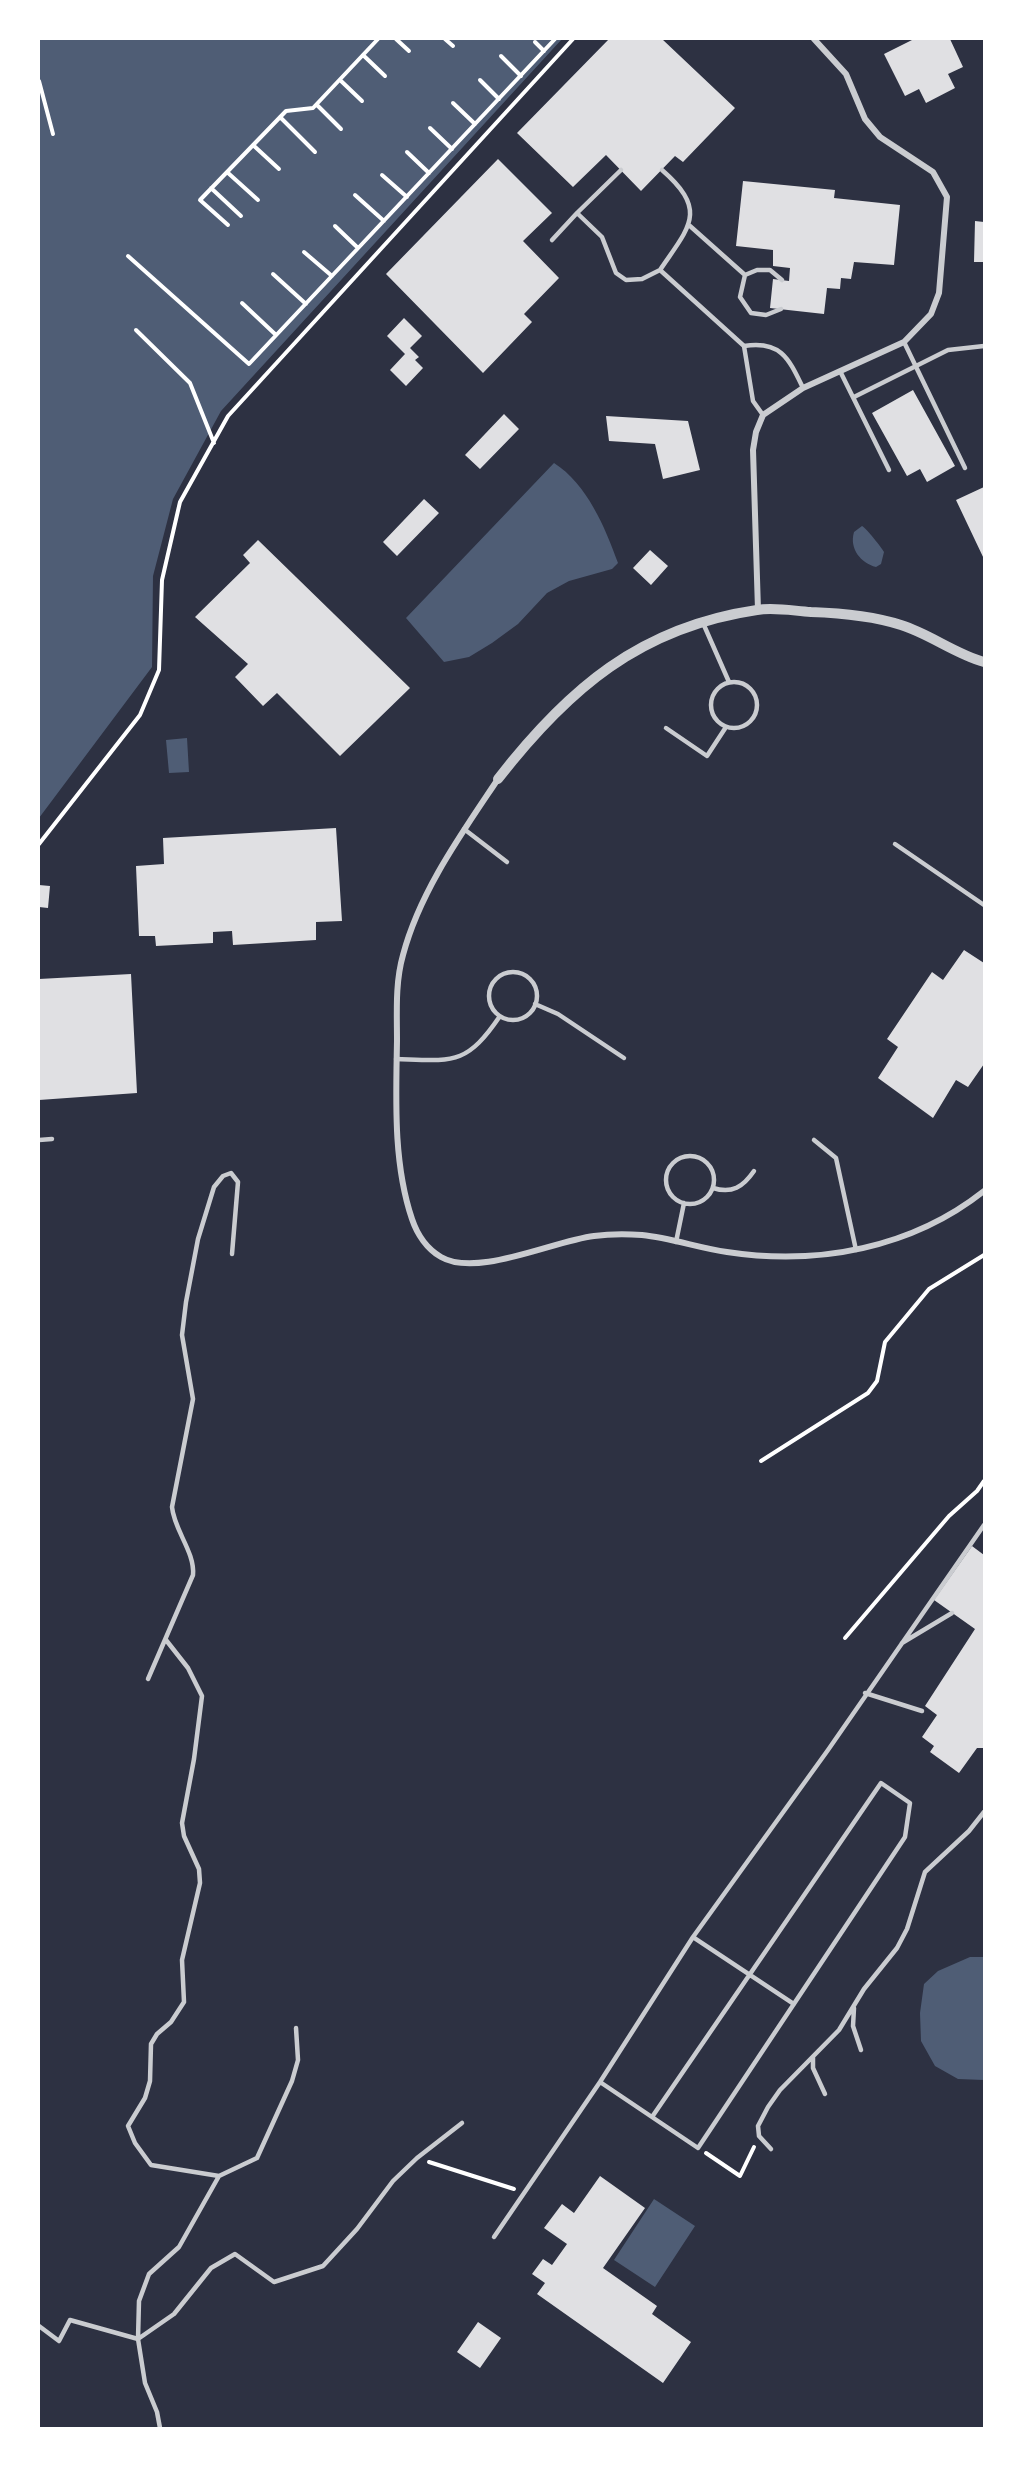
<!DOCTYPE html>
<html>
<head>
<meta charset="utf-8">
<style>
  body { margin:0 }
  #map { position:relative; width:1023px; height:2467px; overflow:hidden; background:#2d3142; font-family:Cabin,sans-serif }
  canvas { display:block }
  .frame { position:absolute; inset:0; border:40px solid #fff; pointer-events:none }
</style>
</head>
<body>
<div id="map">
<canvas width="1023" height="2467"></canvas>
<div class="frame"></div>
</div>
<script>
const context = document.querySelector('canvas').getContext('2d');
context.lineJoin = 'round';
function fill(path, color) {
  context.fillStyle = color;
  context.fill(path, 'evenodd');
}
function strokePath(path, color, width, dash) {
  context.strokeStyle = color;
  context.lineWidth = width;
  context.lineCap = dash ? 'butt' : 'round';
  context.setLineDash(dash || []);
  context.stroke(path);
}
fill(new Path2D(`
  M39,39H562L221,411L173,499L153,576L152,667L39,818Z
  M554,463C587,484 605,527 618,563L612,569L569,581L547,593L518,624L492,643L469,657L444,662L406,618Z
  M862,526C866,528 882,548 884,552L881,564L876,567C861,563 849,549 854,532Z
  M187,738L189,772L169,773L166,740Z
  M970,1957H984V2080L958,2079L935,2066L921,2041L920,2013L924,1984L938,1971Z
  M654,2199L695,2226L655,2287L614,2260Z`), '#4f5d75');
fill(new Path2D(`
  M609,39H662L735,108L683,162L675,156L641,191L606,155L573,187L517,133Z
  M914,39H950L963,67L948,74L955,88L926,103L919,89L905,96L884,54Z
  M498,159L552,213L523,241L559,278L524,314L532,322L483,373L386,274Z
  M743,181L835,190L834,198L900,205L894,265L854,262L851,279L841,278L840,289L827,288L824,314L770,308L773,279L789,281L790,268L773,266V250L736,246Z
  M975,221L984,222V262H974Z
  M404,318L422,336L410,348L419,357L415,360L423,368L406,386L390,370L405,354L387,336Z
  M913,390L955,466L927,482L920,469L907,476L872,413Z
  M504,414L519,429L480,469L465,455Z
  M606,416L688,421L700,470L663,479L655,444L609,441Z
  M984,487V559L956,500Z
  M424,499L439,513L397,556L383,542Z
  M258,540L410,688L340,756L277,693L263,706L235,677L248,664L195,617L250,563L243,555Z
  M650,550L668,566L651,585L633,568Z
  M336,828L342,921L316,922V940L233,945L232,931L213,932V943L156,946L155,936H139L136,866L164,864L163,838Z
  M39,885L50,886L48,908L39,907Z
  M964,950L984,963V1064L968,1087L956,1080L933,1118L878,1078L898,1047L887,1039L932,972L943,980Z
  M131,974L137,1093L39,1100V979Z
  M972,1546L984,1555V1748H977L959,1773L930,1752L934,1746L922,1737L937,1715L925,1706L975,1629L934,1600Z
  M600,2176L645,2208L603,2268L657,2306L652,2314L691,2342L663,2383L537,2294L545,2283L532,2274L543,2259L552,2265L567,2244L544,2228L562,2204L574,2213Z
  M478,2322L501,2338L480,2368L457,2352Z`), '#e0e0e3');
strokePath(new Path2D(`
  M396,39L409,51
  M445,39L453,46
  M535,42L544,51
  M363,55L385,76
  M501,56L521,76
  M340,80L362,101
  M480,80L499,99
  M39,81L53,134
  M453,103L475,124
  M317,105L341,129
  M280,117L315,152
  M430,128L452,149
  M253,145L279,169
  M407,152L429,173
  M227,172L258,200
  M382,175L407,197
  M211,188L241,216
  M355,195L384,221
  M228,225L200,200L286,111L313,108L378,39
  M335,226L358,248
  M304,252L332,276
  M128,256L249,364L555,39
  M273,274L306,304
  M242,303L276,335
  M136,330L190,383L214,443
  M39,844L140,715L159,670L162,580L180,502L228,416L573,39
  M761,1461L868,1393L877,1381L885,1342L929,1289L984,1255
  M845,1638L949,1516L977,1491L984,1481
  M706,2153L740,2176L754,2147
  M429,2162L514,2189`), '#fff', 4);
strokePath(new Path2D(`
  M621,170L577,213L602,237L616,273L626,280L642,279L660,270L744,346
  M690,226L745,275L757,270H770L782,280
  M552,240L577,213
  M660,270C689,227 709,211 662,170
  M745,275L740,297L751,313L766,315L781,309
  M904,342L965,468
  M840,371L889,470
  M854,397L948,350L984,346
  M763,415L753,401L744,346C781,340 789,359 803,388
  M703,623L729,682
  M711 705a23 23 0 1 1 46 0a23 23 0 1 1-46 0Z
  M666,728L707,756L726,727
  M464,829L507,862
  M895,844L984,905
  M489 996a24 24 0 1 1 48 0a24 24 0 1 1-48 0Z
  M535,1004L558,1014L624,1058
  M396,1059C453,1061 466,1066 500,1016
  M39,1140L52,1139
  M814,1140L836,1158L856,1250
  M666 1180a24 24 0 1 1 48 0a24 24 0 1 1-48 0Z
  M713,1188C732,1194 743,1187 754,1171
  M676,1242L684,1203
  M166,1640L188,1668L202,1696L194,1759L182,1823L184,1836L199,1869L200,1883L182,1960L184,2002L171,2022L157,2034L151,2044L150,2081L145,2098L128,2126L135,2143L151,2165L219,2176L257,2158L292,2081L298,2060L296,2028
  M902,1643L952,1613
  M148,1679L193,1575C195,1552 174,1530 172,1507L193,1399L182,1335L186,1302L198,1239L214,1187L223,1176L231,1173L238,1182L232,1254
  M865,1693L922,1711
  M693,1937L794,2004
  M854,2008L853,2026L861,2050
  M813,2057V2068L825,2094
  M600,2082L698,2148L905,1837L910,1803L881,1783L652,2117
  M771,2149L759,2136L758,2126L768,2107L780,2090L839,2030L864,1989L897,1948L907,1929L925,1872L969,1831L984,1812
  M494,2237L600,2082L693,1937L828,1750L984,1525
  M39,2326L59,2341L70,2320L138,2339L139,2301L149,2274L179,2247L219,2176
  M160,2428L157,2412L145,2383L138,2339L174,2314L211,2268L235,2254L274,2282L323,2266L357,2229L393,2181L417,2158L462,2123`), '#caccd0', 4.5);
strokePath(new Path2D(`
  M758,610L753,450L756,432L763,415L803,388L904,342L931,314L939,293L947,197L933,172L880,137L865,119L846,74L814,39
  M498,779C462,833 420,891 403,955C395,983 397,1013 397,1041C396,1099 393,1163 412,1219C417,1234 427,1249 441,1257C477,1278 553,1241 594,1236C609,1234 627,1234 642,1235C671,1238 699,1248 727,1252C818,1266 912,1248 984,1191`), '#caccd0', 6);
strokePath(new Path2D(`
  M498,779C568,689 640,627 757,610C774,607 794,611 811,612C840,613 873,616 901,625C930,634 955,654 984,662`), '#caccd0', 10);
</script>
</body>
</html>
